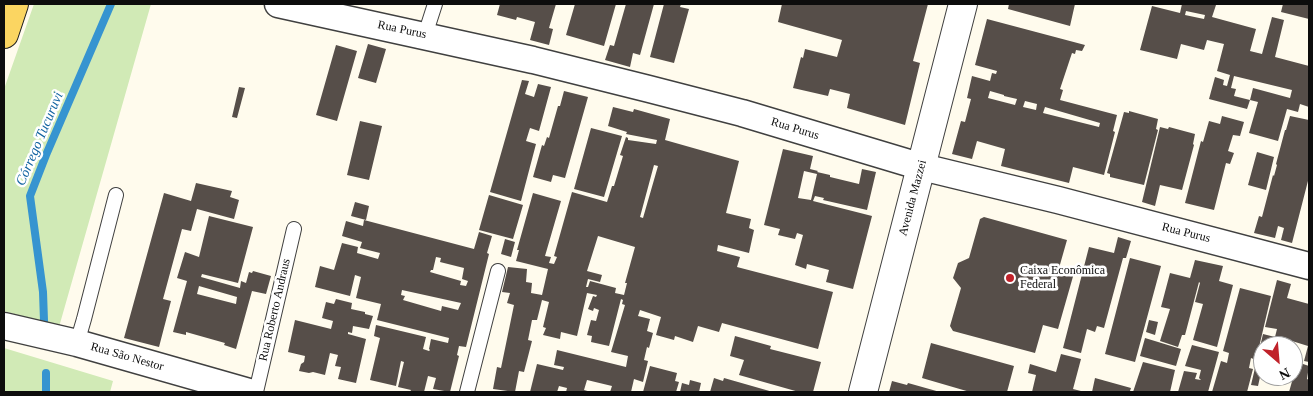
<!DOCTYPE html>
<html>
<head>
<meta charset="utf-8">
<style>
  body { margin:0 }
  #map { position:relative; width:1313px; height:396px; overflow:hidden; background:#fffbed; font-family:"Times New Roman",serif }
  canvas { display:block }
  .frame { position:absolute; inset:0; border:5px solid #0d0d0d; pointer-events:none }
  .north { position:absolute; left:1253px; top:336px; width:50px; height:50px; box-sizing:border-box; background:#fff; border:1px solid #9e9e9e; border-radius:50%; rotate:153deg; font-size:14px; font-weight:700; line-height:20px; text-align:center; color:#0d0d0d }
  .north::after { content:''; display:block; margin:auto; width:18px; height:22px; background:#c0222a; clip-path:polygon(50% 0,100% 100%,50% 72%,0 100%) }
</style>
</head>
<body>
<div id="map">
<canvas width="1313" height="396"></canvas>
<div class="frame"></div>
<div class="north">N</div>
</div>
<script>
const context = document.querySelector('canvas').getContext('2d');
context.lineJoin = 'round';
function fill(path, color) {
  context.fillStyle = color;
  context.fill(path, 'evenodd');
}
function strokePath(path, color, width, dash) {
  context.strokeStyle = color;
  context.lineWidth = width;
  context.lineCap = dash ? 'butt' : 'round';
  context.setLineDash(dash || []);
  context.stroke(path);
}
function write(font, color, halo, rows, align = 'center') {
  context.font = font + ' "Times New Roman",serif';
  context.lineWidth = 5;
  context.setLineDash([]);
  context.textBaseline = 'middle';
  context.strokeStyle = halo;
  context.fillStyle = color;
  for (const [text, x, y, turn = 0] of rows) {
    context.save();
    context.translate(x, y);
    context.rotate((+turn || 0) * Math.PI / 180);
    context.textAlign = isNaN(turn) ? turn : align;
    if (halo) context.strokeText(text, 0, 0);
    context.fillText(text, 0, 0);
    context.restore();
  }
}
fill(new Path2D(`
  M34,4H151L59,327L4,311V89Z
  M4,348L113,381L110,392H4Z`), '#d1eab6');
strokePath(new Path2D(`
  M44,321L43,292L30,196L46,155L111,4
  M46,373V392`), '#3694d0', 8);
fill(new Path2D(`
  M500,4H556L549,28L553,29L549,45L530,40L535,22L517,17L516,20L497,15Z
  M575,4H616L604,46L566,35Z
  M626,4H654L640,55L633,53L630,67L605,60L610,45L614,46Z
  M664,4H681L680,7L689,9L674,63L650,57Z
  M782,4H928L913,61L920,63L905,125L847,108L850,94L830,89L828,96L793,88L801,57L803,58L805,49L837,57L842,40L778,22Z
  M1009,4H1075L1070,26L1008,9Z
  M1182,4H1211L1216,5L1212,17L1256,29L1250,51L1262,54L1272,17L1284,20L1275,57L1309,66V107L1300,104L1298,112L1287,109L1278,141L1249,133L1258,102L1250,100L1247,109L1209,99L1215,77L1224,80L1223,85L1227,86L1230,75L1217,71L1224,44L1207,40L1204,50L1181,44L1177,59L1140,50L1152,6L1180,13ZM1186,11L1205,15L1204,19L1185,15ZM1234,76L1292,90L1290,98L1253,88L1250,100L1234,96L1236,89L1231,88Z
  M1283,4H1309V19L1281,12Z
  M987,19L1085,45L1082,51L1076,50L1075,54L1072,53L1060,89L1063,90L1060,100L1117,115L1113,131L1115,132L1104,175L1073,167L1069,183L1001,166L1005,149L977,141L972,159L952,154L961,121L965,122L971,99L967,98L972,76L990,81L992,73L996,74L997,71L975,65ZM990,91L1004,95V96L1017,99L1015,105L988,98ZM1025,101L1037,104L1036,110L1023,107ZM1045,107L1100,123L1099,127L1043,113Z
  M368,44L386,49L376,83L358,78Z
  M336,45L357,51L337,121L316,115Z
  M522,80L529,81L525,94L534,97L538,84L551,87L539,131L530,128L526,141L536,144L521,201L490,192Z
  M239,87L245,88L237,118L232,117Z
  M564,91L588,97L565,178L553,175L551,182L533,177L542,145L544,146L547,137L549,138L558,106H560Z
  M613,107L633,112L634,109L670,119L665,140L739,161L726,213L751,219L749,228L754,230L749,253L718,245L717,251L740,257L737,267L833,292L818,349L722,323L719,332L698,326L693,342L675,336L674,340L656,335L661,317L640,310L638,316L650,319L647,331L653,333L649,348L647,347L644,360L648,361L643,382L634,379L631,392H610L612,386L587,380L584,390L591,392H566L567,388L559,386L557,392H530L537,364L563,370L564,367L554,365L557,350L626,367L628,356L611,352L625,305L622,304L623,300L621,299L609,346L591,342L592,336L587,335L591,320L596,321L599,310L594,308L593,311L588,309L593,296L596,297L597,295L587,293L577,336L561,332L560,339L543,335L546,328L543,327L549,302L542,300L537,320H532L528,340L532,341L524,372L519,371L515,392L493,389L497,367L501,368L514,305L507,303L510,293L502,292L508,267L527,269L526,282L532,283L531,293L542,295L548,269L516,261L519,250H517L533,193L561,201L545,256L551,257L549,263L554,264L557,257L554,256L572,192L607,202L612,186H614L623,156L620,155L626,137L628,138V140L656,144L657,140L626,134L627,132L608,126ZM654,165L658,166L643,218L640,217ZM598,236L635,247L625,283H627L624,295L615,293L616,288L590,281L588,287H586L588,279L600,282L602,275L587,271Z
  M1129,111L1158,119L1156,129L1158,130L1144,185L1110,177V174L1107,173L1124,112L1129,113Z
  M1222,116L1244,122L1240,136L1233,135L1228,151L1234,153L1230,164L1226,163L1214,210L1185,203L1201,141L1203,142L1209,121L1220,124Z
  M1290,116L1309,120V177L1292,243L1281,240L1284,228L1278,226L1275,238L1254,233L1259,216L1262,217L1273,175L1274,176L1277,165L1276,164L1285,130H1286Z
  M360,121L382,126L369,180L347,175Z
  M1160,127L1168,129L1169,127L1195,134L1193,144L1194,145L1182,190L1160,185L1155,206L1142,202Z
  M591,128L622,136L604,197L574,189Z
  M783,149L813,156L810,169L818,171L817,172L830,175V177L859,184L862,169L876,172L867,210L823,200L824,198L815,196L813,201L872,216L853,289L826,282L829,270L807,264L806,269L795,265L803,235L797,233L795,239L778,235L780,229L764,225ZM804,171L817,174L811,200L798,198Z
  M1257,152L1274,157L1266,190L1248,185Z
  M196,183L232,191L230,197L239,200L234,219L197,209L191,231L182,229L163,299L171,301L159,347L124,338L164,193L191,201Z
  M489,195L523,205L513,239L479,230Z
  M355,202L369,206L366,220L351,216Z
  M209,216L253,227L238,283L202,274L201,277L240,288L241,281L246,283L249,272L252,273L253,271L271,276L266,294L252,291L236,349L224,345L225,343L186,332V335L173,332L187,281L177,278L185,252L199,257ZM199,286L237,297L236,304L197,294Z
  M984,217L1067,240L1059,268L1074,273L1058,329L1043,325L1035,353L953,331L950,326L961,288L953,278L958,263L969,258L980,219Z
  M364,220L474,249L479,232L492,236L487,253L489,254L466,347L459,346L457,355L459,356L450,392L433,389L436,378L428,376L424,392H410L411,390L398,387L404,362L401,361L396,386L370,380L380,338L374,336L376,325L426,337L423,349L429,351L430,350L429,349L431,339L448,343L449,338L377,320L381,304L356,298L361,277L355,275L350,296L315,287L320,266L334,270L342,243L358,247L357,253L378,259L380,253L360,248L362,242L342,236L346,221L363,226ZM436,257L441,258L440,262L464,268L462,279L468,281L466,286L460,285L461,281L430,272L431,270H433ZM402,290L461,303L458,310L442,306L441,311L403,300L405,296L401,295Z
  M1118,237L1131,241L1126,258H1123L1104,328L1097,326L1095,332L1087,329L1081,353L1063,348L1089,247L1114,253Z
  M505,239L515,242L511,257L501,254Z
  M1130,258L1161,266L1135,362L1105,354Z
  M1195,260L1223,266L1219,281L1233,285L1217,347L1193,340L1203,304L1195,302L1200,283L1199,282L1185,335H1182L1178,347L1160,341L1170,309L1161,307L1170,273L1190,278Z
  M1277,280L1291,284L1287,298L1309,304V362L1304,361L1308,346L1292,341L1290,346H1280L1281,341L1274,340L1272,346H1263V376H1272L1271,379L1260,377L1258,386L1251,385L1263,334L1275,337L1277,329L1265,327Z
  M1240,288L1271,296L1256,360L1251,358L1249,368L1253,369L1247,392H1212L1221,361L1227,363L1229,353L1223,351Z
  M336,299L352,303L351,309L365,312V314L373,316L369,329L353,326L352,333L348,332V334L366,339L356,383L338,379L341,367L335,366L338,355L330,353L325,375L313,372L309,373L299,371L301,364L304,362L305,356L288,352L295,320L331,329L333,321L322,318L326,302L334,304Z
  M1149,320L1158,322L1155,335L1146,332Z
  M735,336L771,346L770,349L821,362L813,392H799L739,375L744,360L730,356Z
  M1145,338L1181,349L1176,366L1140,356Z
  M931,343L1014,366L1007,392H970L922,378Z
  M1192,345L1219,352L1208,392H1178L1184,371L1197,373L1195,379L1201,380L1199,378L1201,370L1185,366Z
  M1061,354L1081,359L1073,389L1085,392H1032L1036,375L1028,373L1030,364L1056,372Z
  M1143,362L1175,370L1170,392H1092L1095,378L1131,388L1130,391L1133,392Z
  M1297,362L1309,366L1307,379L1309,380V392H1289L1293,378H1296L1298,367H1295Z
  M650,366L677,373L675,381L679,382L676,392H643Z
  M714,378L723,381L724,378L773,392H710Z
  M690,380L701,383L699,392H680L682,383L689,385Z
  M892,381L907,385L908,383L940,392H889Z`), '#564e49');
const service = new Path2D(`
  M425,35L435,4
  M77,343L84,319L116,195
  M256,392L294,229
  M467,392L498,271`);
const minor = new Path2D(`
  M278,4L533,60L649,89L742,113L922,167L1058,200L1309,266
  M4,326L77,343L249,392`);
const tertiary = new Path2D(`
  M863,392L963,4`);
const primary = new Path2D(`
  M4,34L14,4`);
strokePath(service, '#404040', 16);
strokePath(minor, '#404040', 29);
strokePath(tertiary, '#404040', 30);
strokePath(primary, '#1e1e1e', 30);
strokePath(service, '#fff', 14);
strokePath(minor, '#fff', 26);
strokePath(tertiary, '#fff', 28);
strokePath(primary, '#fbd561', 28);
for (const [x, y, r, color] of [
  [1010,278,5,"#c0222a"]
]) {
  const dot = new Path2D();
  dot.arc(x, y, r, 0, 2 * Math.PI);
  context.fillStyle = color;
  context.fill(dot);
  strokePath(dot, '#fff', 2);
}
write('12px', '#0d0d0d', '#fff', [
  ["Rua Purus",402,30,12],
  ["Rua Purus",795,129,17],
  ["Avenida Mazzei",913,198,-75],
  ["Rua Purus",1186,233,14],
  ["Rua Roberto Andraus",275,310,-77],
  ["Rua São Nestor",127,357,16]
]);
write('12px', '#0d0d0d', '#fff', [
  ["Caixa Econômica",1020,271],
  ["Federal",1020,285]
], 'left');
write('italic 14px', '#1465a2', '#fff', [
  ["Córrego Tucuruvi",40,139,-67]
]);
</script>
</body>
</html>
